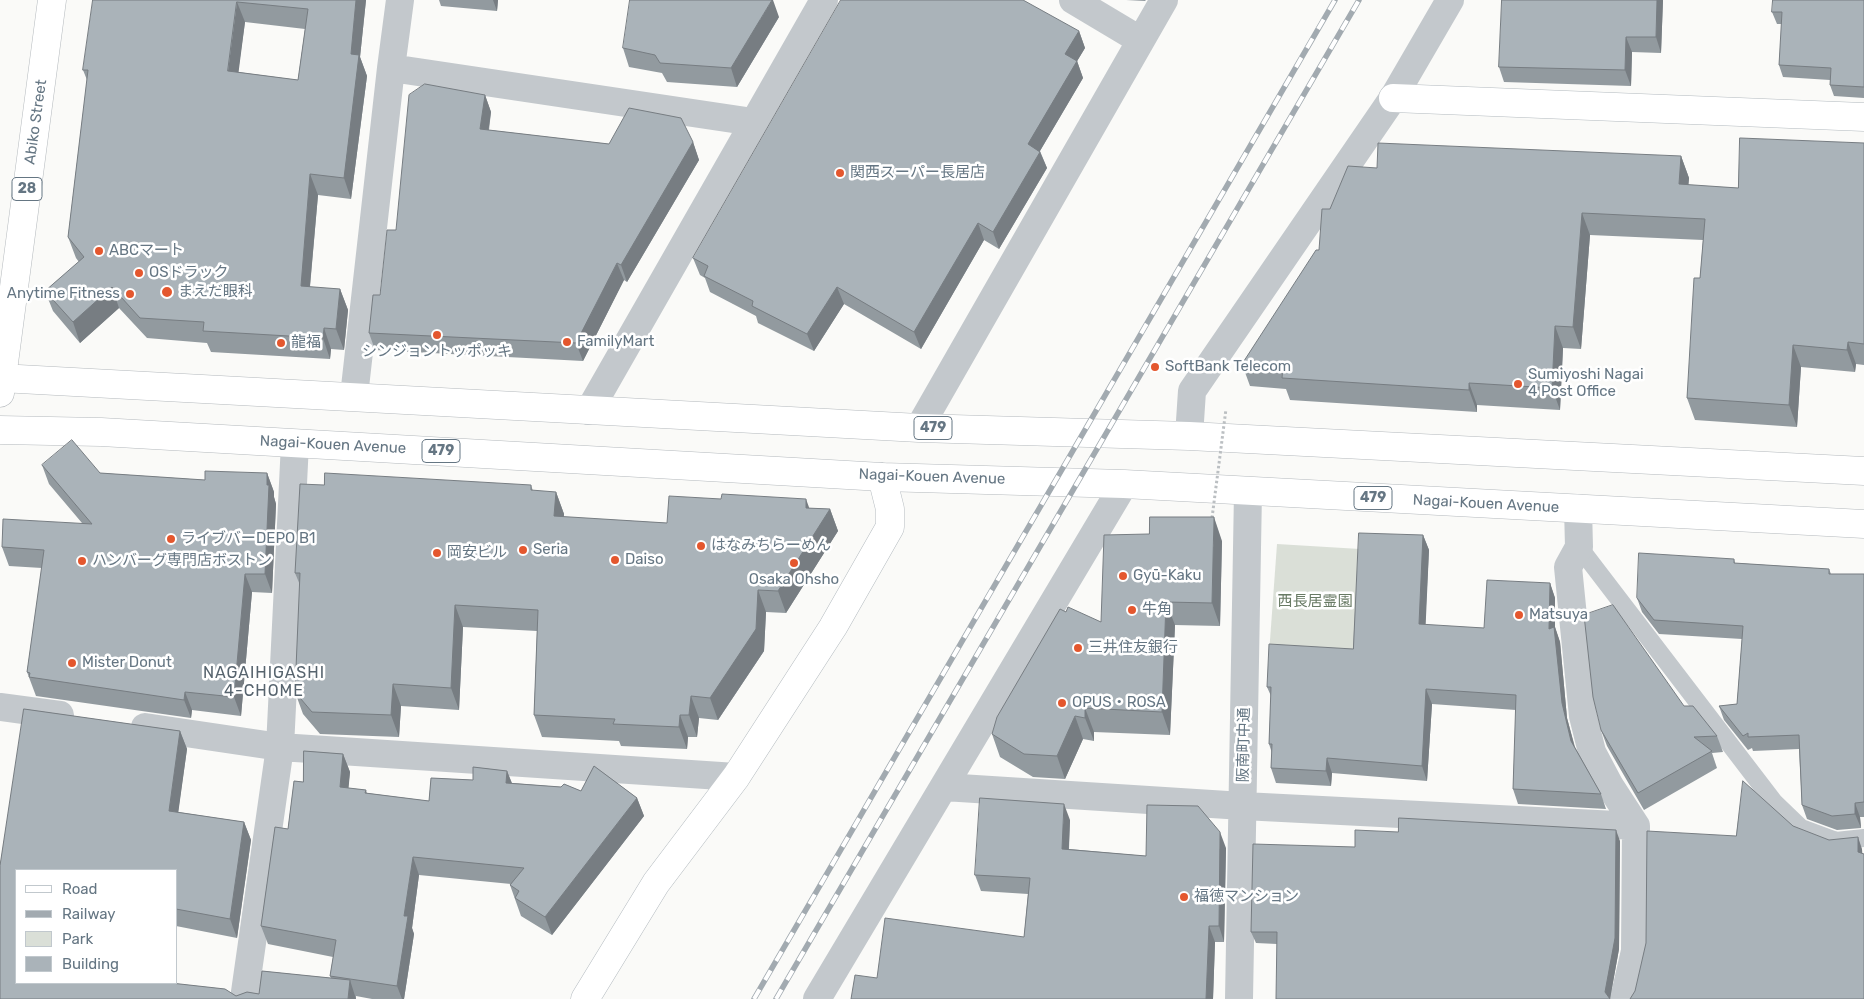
<!DOCTYPE html>
<html>
<head>
<meta charset="utf-8">
<style>
  body { margin:0 }
  #map { position:relative; width:1864px; height:999px; overflow:hidden; background:#fafaf8; font-family:Rubik,sans-serif }
  canvas { display:block }
  .legend { position:absolute; left:15px; top:869px; width:162px; height:115px; box-sizing:border-box; background:#fff; border:1px solid #c1c8cd; margin:0; padding:6px 9px; list-style:none; font-size:15px; color:#657683 }
  .legend li { display:flex; align-items:center; gap:10px; height:25px }
  .legend b { width:25px; border:1px solid #c1c8cd }
</style>
</head>
<body>
<div id="map">
<canvas width="1864" height="999"></canvas>
<ul class="legend">
<li><b style="height:6px;background:#fff"></b>Road</li>
<li><b style="height:6px;background:#a2aab0"></b>Railway</li>
<li><b style="height:14px;background:#dadfd7"></b>Park</li>
<li><b style="height:14px;background:#aab3b9"></b>Building</li>
</ul>
</div>
<script>
const context = document.querySelector('canvas').getContext('2d');
context.lineJoin = 'round';
function fill(path, color) {
  context.fillStyle = color;
  context.fill(path, 'evenodd');
}
function strokePath(path, color, width, dash) {
  context.strokeStyle = color;
  context.lineWidth = width;
  context.lineCap = dash ? 'butt' : 'round';
  context.setLineDash(dash || []);
  context.stroke(path);
}
function write(font, color, halo, rows, align = 'center') {
  context.font = font + ' Rubik,"Noto Sans JP",sans-serif';
  context.lineWidth = 5;
  context.setLineDash([]);
  context.textBaseline = 'middle';
  context.strokeStyle = halo;
  context.fillStyle = color;
  for (const [text, x, y, turn = 0] of rows) {
    context.save();
    context.translate(x, y);
    context.rotate((+turn || 0) * Math.PI / 180);
    context.textAlign = isNaN(turn) ? turn : align;
    if (halo) context.strokeText(text, 0, 0);
    context.fillText(text, 0, 0);
    context.restore();
  }
}
fill(new Path2D(`
  M1277,544L1360,549L1353,660L1269,654Z`), '#dadfd7');
const secondary = new Path2D(`
  M1393,98L1864,117
  M585,999L656,883L736,777L833,627L890,527V509L882,477`);
const primary = new Path2D(`
  M0,393L52,0`);
const highway = new Path2D(`
  M0,378L919,428L1189,436L1864,471
  M0,430L101,432L882,477L1124,484L1864,524`);
strokePath(secondary, '#b3babf', 29);
strokePath(primary, '#b5babe', 29);
strokePath(highway, '#b4b9bd', 29);
strokePath(new Path2D(`
  M1579,547L1774,802L1801,828L1836,841L1864,838`), '#c3c8cc', 18);
strokePath(new Path2D(`
  M1073,0L1140,40
  M391,68L753,122
  M354,396L391,68L400,0
  M589,411L824,0
  M919,428L1164,0
  M1189,436L1192,391L1393,98L1450,0
  M1578,508L1579,547L1568,567L1583,716L1592,752L1610,786L1636,826L1635,951L1624,999
  M0,707L60,715
  M145,727L280,747L736,777
  M944,787L1243,806L1636,826
  M244,999L280,747L295,443
  M817,999L1124,484
  M1239,999L1248,492`), '#c3c8cc', 28);
strokePath(secondary, '#fff', 28);
strokePath(primary, '#fff', 28);
strokePath(highway, '#fff', 28);
const rail = new Path2D(`
  M754,999L1335,0
  M776,999L1359,0`);
strokePath(rail, '#a2aab0', 5.5);
strokePath(rail, '#fff', 4, [11]);
strokePath(new Path2D(`
  M1212,518L1226,409`), '#bbbfc2', 3, [2.5, 2.5]);
fill(new Path2D(`
  M93,0H366L360,57L367,76L351,199L318,195L310,287L340,289L348,310L344,350L331,349L330,359L211,352L207,343L147,338L119,308L80,343L53,311L45,291L79,262L76,258L68,237L87,80L83,70ZM245,22L305,29L298,80L238,72Z
  M439,0H498L497,11L441,6Z
  M1126,0H1146L1145,1Z
  M1502,0H1663L1661,53L1632,52L1631,86L1504,82L1499,67Z
  M1864,0V98L1834,96L1830,85V80L1783,77L1779,65L1782,24H1777L1772,12Z
  M779,17L737,87L667,82L662,73L629,67L623,48Z
  M1079,31L1085,48L1077,61L1083,78L1040,151L1047,168L999,249L984,240L921,349L844,304L814,351L758,323L756,316L710,292L705,278L700,275L693,258Z
  M485,95L491,112L489,130L609,144L693,142L699,160L627,282L624,280L583,361L375,350L369,333L380,295L396,230Z
  M1864,143V365L1856,364L1855,372L1801,367L1797,427L1695,420L1687,398L1700,278L1703,240L1590,235L1581,349L1563,348L1560,410L1477,405V412L1290,400L1286,389L1250,386L1242,364L1319,250L1330,209L1377,168L1681,156L1689,178L1688,185L1738,188Z
  M42,465L100,473L205,480L267,473L274,492V497L276,504L272,593L252,592L241,716L192,710L191,718L36,696L27,672L42,568L9,566L2,547L82,523L49,484Z
  M324,485H531L533,491L556,492L564,514V517L667,523L809,508L830,509L838,531L786,613L766,612L764,651L718,720L699,718L697,737H688L687,749L621,746L619,741L542,737L534,715L537,631L463,627L459,710L401,706L399,737L320,734L303,714L295,692L300,585L295,573Z
  M1423,535L1429,550L1425,625L1484,628L1550,583L1555,598V627L1560,642L1567,718L1575,747L1601,794L1606,809L1518,804L1513,789L1516,710L1432,704L1427,781L1332,773L1331,786L1276,783L1271,768L1272,753L1269,744L1271,696L1267,687L1353,649Z
  M1222,541L1220,626L1175,625L1170,735L1094,732V741L1083,739L1065,779L1033,777L1000,757L992,734L1066,612L1101,622Z
  M1734,559L1735,563L1829,569L1831,574H1864V817H1860L1861,828L1837,830L1807,819L1802,805L1799,749L1753,751L1752,748L1748,750L1724,720L1719,706L1737,704L1742,639L1659,634L1642,612L1637,598Z
  M1684,706L1717,736L1723,752L1712,753L1717,768L1644,810L1607,746L1601,730Z
  M24,709L180,731L187,749L178,812L244,822L251,840L237,938L176,926V870H16V983H171L225,989L236,996L247,992L259,994L262,971L331,978L330,976L333,957L268,944L261,926L275,827L288,829L294,781L303,782L304,751L343,754L350,772L348,788L366,790L367,793L429,801L431,778L473,780V767L507,771L512,783L561,787L564,784L581,791L594,766L637,798L644,816L552,935L521,916L510,885L511,884L419,875L412,928L414,934L404,999H372L356,996V999H0V866Z
  M1070,820L1069,849L1146,856L1226,848L1224,942H1215L1213,999H851L877,978L1024,937L1028,894L981,891L975,875Z
  M1398,832L1620,841L1619,949L1610,999L1277,944L1256,943L1251,932L1355,847Z`), '#929a9f');
fill(new Path2D(`
  M356,0H366L360,57L367,76L351,199L344,178L351,54Z
  M493,0H498L497,11Z
  M772,0H773L779,17L737,87L731,68Z
  M1657,0H1663L1661,53L1656,37Z
  M237,2L245,22L236,92L228,71Z
  M1079,31L1085,48L1073,68L1077,61L1083,78L1034,161L1028,144L1065,54Z
  M1626,37L1632,52L1631,86L1625,70Z
  M485,95L491,112L486,147L480,129Z
  M693,142L699,160L627,282L621,265Z
  M1040,152L1047,168L999,249L993,232Z
  M1681,156L1689,178L1687,206L1679,184Z
  M310,174L318,195L308,307L301,286Z
  M1582,213L1590,235L1581,349L1573,327Z
  M978,223L984,240L921,349L914,332Z
  M617,263L624,280L583,361L576,343Z
  M112,287L119,308L80,343L73,322Z
  M837,287L844,304L814,351L807,334Z
  M340,289L348,310L344,350L336,329Z
  M1555,326L1563,348L1560,410L1552,388Z
  M324,328L331,349L330,359L323,338Z
  M1848,342L1856,364L1855,372L1847,350Z
  M1793,345L1801,367L1797,427L1789,405Z
  M1469,383L1477,405V412L1469,390Z
  M267,473L274,492V497L276,504L272,593L265,574Z
  M556,492L564,514L562,538L554,516Z
  M806,499L814,521L806,508Z
  M830,509L838,531L786,613L778,591Z
  M1214,517L1222,541L1220,626L1212,603Z
  M1423,535L1429,550L1425,639L1419,624Z
  M245,574L252,592L241,716L234,697Z
  M1550,583L1555,598V627L1560,642L1567,718L1577,756L1571,741L1562,703L1549,629Z
  M758,590L766,612L764,651L718,720L710,698Z
  M1166,602L1175,625L1170,735L1162,712Z
  M455,605L463,627L459,710L451,688Z
  M393,684L401,706L399,737L391,715Z
  M1426,689L1432,704L1427,781L1422,766Z
  M185,692L192,710L191,718L184,700Z
  M691,696L699,718L697,737L689,715Z
  M1085,708L1094,732V741L1085,718Z
  M680,715L688,737L687,749L679,727Z
  M1075,716L1083,739L1065,779L1057,756Z
  M180,731L187,749L176,829L169,811Z
  M343,754L350,772L347,805L340,787Z
  M1327,758L1332,773L1331,786L1326,771Z
  M507,771L514,789L506,783Z
  M637,798L644,816L552,935L545,917Z
  M1855,803L1860,817L1861,828L1855,814Z
  M1064,804L1070,820L1068,865L1062,849Z
  M244,822L251,840L237,938L230,919Z
  M1616,830L1620,841L1619,949L1610,999H1607L1605,992Z
  M1220,832L1226,848L1224,942L1219,926Z
  M1858,837L1862,849L1863,863L1858,852Z
  M413,857L419,875L412,928L414,934L404,999H402L397,986L404,916Z
  M1209,926L1215,942L1213,999H1206Z
  M350,980L356,999H348Z`), '#777d82');
const building = new Path2D(`
  M93,0H356L351,54L359,55L344,178L310,174L301,286L340,289L336,329L324,328L323,338L203,331L204,322L140,318L112,287L73,322L45,291L84,257L68,237L88,70H83ZM237,2L308,9L298,80L228,71Z
  M630,0H772L731,68L660,63L655,55L623,48Z
  M841,0H1023L1079,31L1065,54L1077,61L1028,144L1040,152L993,232L978,223L914,332L837,287L807,334L752,306L753,301L704,276L708,266L693,258Z
  M1502,0H1657L1656,37H1626L1625,70L1499,67Z
  M1773,0H1864V87L1830,85L1831,68L1779,65L1782,12H1772Z
  M425,84L485,95L480,129L609,144L629,108L681,118L693,142L621,265L617,263L576,343L369,333L373,295H380L387,230H396L409,95Z
  M1740,138L1864,143V344L1848,342L1847,350L1793,345L1789,405L1687,398L1694,278H1700L1705,219L1582,213L1573,327L1555,326L1552,388L1469,383V390L1282,378L1283,367L1242,364L1316,250H1319L1322,209H1330L1348,166L1377,168L1378,143L1681,156L1679,184L1738,188Z
  M72,440L100,473L205,480V471L267,473V485H269L265,574H245L234,697L185,692L184,700L29,677L30,673L27,672L44,550L2,547L3,519L92,524L42,465Z
  M325,473L531,485V490L556,492L554,516L667,523L669,496L721,499L722,494L806,499V508L830,509L778,591L758,590L756,629L710,698L691,696L689,715H680L679,727L613,724L615,719L534,715L538,610L455,605L451,688L393,684L391,715L312,712L295,692L300,573H295L300,484L324,485Z
  M1150,517H1214L1212,603L1166,602L1162,712L1085,708V718L1075,716L1057,756L1024,754L992,734L997,717L1060,609L1066,612L1068,607L1101,622L1104,535L1149,534Z
  M1359,533L1423,535L1419,624L1484,628L1487,580L1550,583L1549,629L1554,627L1562,703L1571,741L1601,794L1513,789L1516,695L1426,689L1422,766L1327,758L1326,771L1271,768L1272,744H1269L1271,687H1267L1269,644L1353,649Z
  M1639,553L1734,559V563L1829,569V574H1864V802L1855,803V814L1832,816L1802,805L1799,735L1748,737V733L1743,736L1719,706L1737,704L1743,626L1654,620L1637,598Z
  M1613,605L1684,706H1693L1717,736L1694,737L1712,751L1638,793L1601,730L1593,697L1584,615Z
  M24,709L180,731L169,811L244,822L230,919L176,909V870H16V983H171L225,989L236,996L247,992L259,994L262,971L350,980L348,999H0V866Z
  M304,751L343,754L340,787L366,790L365,793L429,801L431,778L473,780V767L507,771L506,783L561,787L564,784L581,791L594,766L637,798L545,917L515,898L519,891L510,885L524,868L413,857L404,916H408L397,986L330,976L336,940L261,926L275,827L288,829L294,781L303,782Z
  M1743,781L1793,826L1829,840L1858,837V852L1864,854V999H1630L1635,991L1646,943L1647,831L1736,836Z
  M980,798L1064,804L1062,849L1146,856L1147,805L1198,806L1220,832L1219,926H1209L1206,999H851L855,975L877,978L885,918L1024,937L1030,878L975,875Z
  M1399,818L1616,830L1615,938L1605,992L1610,999H1276L1277,932H1251L1253,844L1355,847V830L1398,832Z`);
fill(building, '#aab3b9');
strokePath(building, '#777d82', 1);
for (const [x, y, r, color] of [
  [840,173,5,"#e4572e"],
  [99,251,5,"#e4572e"],
  [139,273,5,"#e4572e"],
  [167,292,6,"#e4572e"],
  [130,294,5,"#e4572e"],
  [437,335,5,"#e4572e"],
  [567,342,5,"#e4572e"],
  [281,343,5,"#e4572e"],
  [1155,367,5,"#e4572e"],
  [1518,384,5,"#e4572e"],
  [171,539,5,"#e4572e"],
  [701,546,5,"#e4572e"],
  [523,550,5,"#e4572e"],
  [437,553,5,"#e4572e"],
  [615,560,5,"#e4572e"],
  [82,561,5,"#e4572e"],
  [794,563,5,"#e4572e"],
  [1123,576,5,"#e4572e"],
  [1132,610,5,"#e4572e"],
  [1519,615,5,"#e4572e"],
  [1078,648,5,"#e4572e"],
  [72,663,5,"#e4572e"],
  [1062,703,5,"#e4572e"],
  [1184,897,5,"#e4572e"]
]) {
  const dot = new Path2D();
  dot.arc(x, y, r, 0, 2 * Math.PI);
  context.fillStyle = color;
  context.fill(dot);
  strokePath(dot, '#fff', 2);
}
for (const [x, y, w] of [
  [27,189,30],
  [933,428,38],
  [441,451,38],
  [1373,498,38]
]) {
  const box = new Path2D();
  box.roundRect(x - w / 2, y - 11.5, w, 23, 4);
  context.fillStyle = '#fff';
  context.fill(box);
  strokePath(box, '#657683', 1);
}
write('bold 14px', '#657683', null, [
  ["28",27,189],
  ["479",933,428],
  ["479",441,451],
  ["479",1373,498]
]);
write('15px', '#657683', '#fff', [
  ["Abiko Street",36,122,-82],
  ["Nagai-Kouen Avenue",333,445,3],
  ["Nagai-Kouen Avenue",932,477,2],
  ["Nagai-Kouen Avenue",1486,504,3],
  ["阪南町中通",1244,745,-89]
]);
write('15px', '#657683', '#fff', [
  ["関西スーパー長居店",850,173],
  ["ABCマート",109,251],
  ["OSドラック",149,273],
  ["まえだ眼科",178,292],
  ["Anytime Fitness",120,294,"right"],
  ["FamilyMart",577,342],
  ["龍福",291,343],
  ["シンジョントッポッキ",437,352,"center"],
  ["SoftBank Telecom",1165,367],
  ["Sumiyoshi Nagai",1528,375],
  ["4 Post Office",1528,392],
  ["ライブバーDEPO B1",181,539],
  ["はなみちらーめん",711,546],
  ["Seria",533,550],
  ["岡安ビル",447,553],
  ["Daiso",625,560],
  ["ハンバーグ専門店ボストン",92,561],
  ["Gyū-Kaku",1133,576],
  ["Osaka Ohsho",794,580,"center"],
  ["牛角",1142,610],
  ["Matsuya",1529,615],
  ["三井住友銀行",1088,648],
  ["Mister Donut",82,663],
  ["OPUS・ROSA",1072,703],
  ["福徳マンション",1194,897]
], 'left');
write('15px', '#687a64', '#fff', [
  ["西長居霊園",1315,602]
]);
context.letterSpacing = '1px';
write('16px', '#57646e', '#fff', [
  ["NAGAIHIGASHI",264,673],
  ["4-CHOME",264,691]
]);
context.letterSpacing = '0px';
</script>
</body>
</html>
